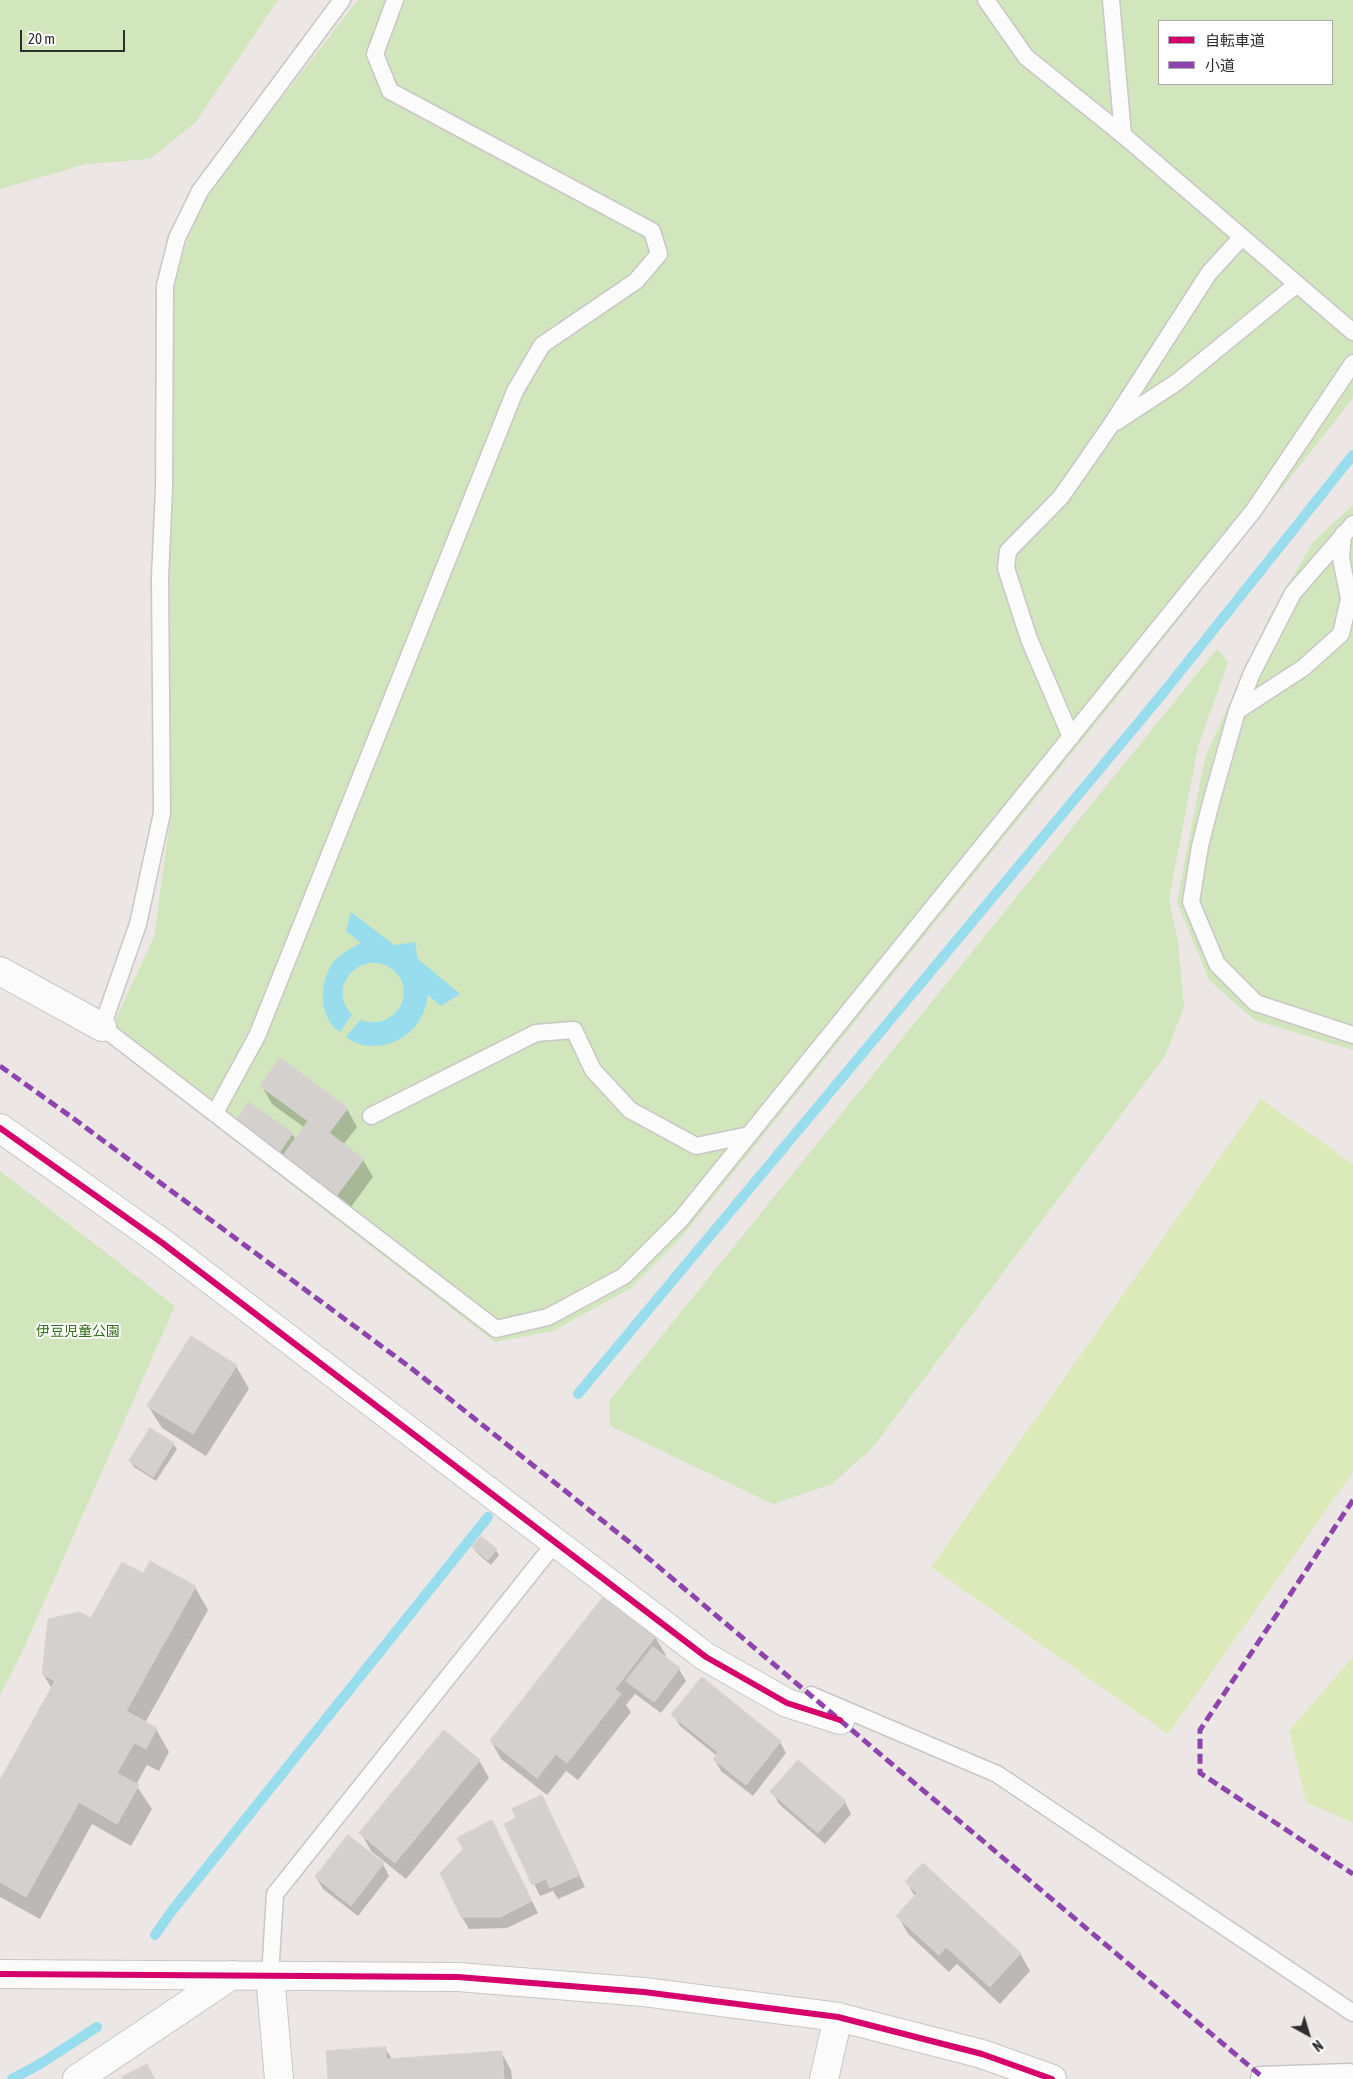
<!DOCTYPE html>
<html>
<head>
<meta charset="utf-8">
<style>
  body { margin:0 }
  #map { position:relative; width:1353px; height:2079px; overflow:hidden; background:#ece7e4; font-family:"Asap Condensed","Noto Sans JP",sans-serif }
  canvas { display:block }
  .legend { position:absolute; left:1158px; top:20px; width:175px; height:65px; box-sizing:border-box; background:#fff; border:1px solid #ababab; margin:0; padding:6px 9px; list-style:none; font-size:15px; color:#2e2e2e }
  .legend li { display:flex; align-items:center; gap:10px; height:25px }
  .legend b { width:25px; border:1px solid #ababab }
  .north { position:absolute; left:1283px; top:2009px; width:50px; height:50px; -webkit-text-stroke:4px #fff; paint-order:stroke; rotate:141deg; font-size:14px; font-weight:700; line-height:20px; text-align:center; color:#2e2e2e }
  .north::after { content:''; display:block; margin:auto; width:18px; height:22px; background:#2e2e2e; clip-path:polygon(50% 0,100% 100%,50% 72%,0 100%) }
  .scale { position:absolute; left:20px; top:30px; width:105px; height:22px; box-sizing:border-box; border:2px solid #2e2e2e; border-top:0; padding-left:6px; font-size:15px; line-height:18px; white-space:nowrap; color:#2e2e2e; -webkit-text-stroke:4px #fff; paint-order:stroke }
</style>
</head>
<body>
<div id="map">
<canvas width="1353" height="2079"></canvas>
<ul class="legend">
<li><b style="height:6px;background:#d6006c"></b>自転車道</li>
<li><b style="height:6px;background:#8e44ad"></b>小道</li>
</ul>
<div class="north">N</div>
<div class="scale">20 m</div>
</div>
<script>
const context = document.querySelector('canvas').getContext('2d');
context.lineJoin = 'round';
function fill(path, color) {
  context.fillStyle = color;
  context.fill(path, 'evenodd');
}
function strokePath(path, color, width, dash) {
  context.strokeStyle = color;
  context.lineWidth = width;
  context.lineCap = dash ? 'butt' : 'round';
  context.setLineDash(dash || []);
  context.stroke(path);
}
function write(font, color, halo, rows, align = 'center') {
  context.font = font + ' "Asap Condensed","Noto Sans JP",sans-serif';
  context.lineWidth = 4;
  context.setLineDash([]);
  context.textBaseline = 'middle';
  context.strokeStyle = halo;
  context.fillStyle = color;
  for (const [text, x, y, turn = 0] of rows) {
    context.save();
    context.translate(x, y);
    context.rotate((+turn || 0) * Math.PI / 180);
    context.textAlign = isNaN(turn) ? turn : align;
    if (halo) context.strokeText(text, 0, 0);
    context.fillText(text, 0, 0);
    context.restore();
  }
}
fill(new Path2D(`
  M0,0H278L195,123L150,159L86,164L0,189Z
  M358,0H1353V398L1131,680L679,1240L631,1288L553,1331L495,1342L117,1050L114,1023L154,937L170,820V556L174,363L173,278L205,196ZM1159,21H1332V84H1159Z
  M1353,505V1050L1254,1020L1209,980L1177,902L1205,757L1269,617L1313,542Z
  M1217,649L1228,662L1198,747L1169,899L1178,942L1184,1007L1165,1056L873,1447L832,1484L773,1504L610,1426L609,1401Z
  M0,1171L175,1306L23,1650L0,1695Z`), '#d1e6bc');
fill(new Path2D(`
  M1261,1099L1353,1164V1472L1168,1734L931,1567Z
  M1353,1657V1823L1306,1802L1289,1731Z`), '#dceaba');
fill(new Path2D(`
  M351,912L394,945L415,942L418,959L460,994L441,1006L428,995C424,1025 403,1046 372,1046C364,1046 353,1043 346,1037L360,1020C399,1033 420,986 389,967C368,954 339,973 343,998C344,1004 348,1010 352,1015L340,1032C317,1017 319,979 335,960C343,952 351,948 361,943L346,931Z`), '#97ddee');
fill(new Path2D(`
  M281,1060L347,1109L357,1127L343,1145L363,1160L373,1177L345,1215L283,1158L277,1147L239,1128L292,1134L296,1140L305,1128L272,1104L262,1086Z
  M236,1366L249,1389L206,1456L162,1428L148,1406Z
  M173,1444L177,1449L156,1481L134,1467L131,1462Z
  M473,1547L496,1550L499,1555L491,1565L476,1552Z
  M143,1575L195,1587L208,1610L145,1723L156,1729L169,1752L159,1771L147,1765L136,1785L152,1809L131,1846L92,1824L40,1919L0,1897V1783L52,1689L43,1674L92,1620Z
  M604,1597L655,1637L666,1655L664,1657L679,1669L686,1681L661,1713L635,1694L626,1705L631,1712L578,1780L566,1771L547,1795L501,1759L491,1741Z
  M673,1715L780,1742L786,1753L753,1796L721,1771L714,1759L717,1756L680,1726Z
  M479,1760L489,1778L406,1879L371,1851L361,1833Z
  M772,1792L845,1802L851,1814L825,1844L779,1804Z
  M542,1797L585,1887L558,1899L553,1891L540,1896L505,1824L518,1818Z
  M498,1834L538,1913L507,1928L469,1929L462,1917Z
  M383,1864L389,1876L358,1916L323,1889L316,1877Z
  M907,1882L1020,1953L1030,1971L1000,2004L957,1964L949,1972L908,1934L898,1916L915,1897Z
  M385,2048L392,2059L501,2052L511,2070L512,2079H329Z`), '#0003');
strokePath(new Path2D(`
  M578,1394L1159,698L1353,455
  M155,1935L171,1912L488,1517
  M12,2079L40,2064L97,2027`), '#97ddee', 10);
const building = new Path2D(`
  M280,1058L348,1108L329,1133L364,1159L335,1198L281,1158L308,1121L260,1086Z
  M249,1102L293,1133L279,1153L235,1123Z
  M191,1336L237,1365L193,1434L147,1406Z
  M150,1428L174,1443L153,1477L129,1461Z
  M481,1536L497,1549L488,1560L472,1547Z
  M150,1561L196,1586L126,1711L157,1728L146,1749L134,1743L117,1773L139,1785L117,1824L79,1802L26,1897L0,1882V1780L55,1681L42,1674L48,1619L79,1612L91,1618L122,1562L143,1573Z
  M604,1596L656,1636L615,1689L621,1694L567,1763L556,1754L537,1778L490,1741Z
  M653,1647L680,1668L654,1702L626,1681Z
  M702,1677L781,1741L746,1785L713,1759L718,1752L671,1715Z
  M444,1730L480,1760L395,1863L359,1833Z
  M798,1760L846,1801L818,1833L770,1792Z
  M542,1795L580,1875L550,1888L546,1879L532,1885L504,1824L516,1818L512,1809Z
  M492,1820L532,1901L500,1917H461L440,1873L463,1849L457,1838Z
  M348,1835L384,1863L351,1906L315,1877Z
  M923,1863L1021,1953L990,1987L946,1947L939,1955L896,1916L917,1893L905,1882Z
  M386,2047V2059L502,2051L504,2079H328L326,2051Z
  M147,2064L155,2079H123L122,2077Z`);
fill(building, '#d3d0cd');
strokePath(building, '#d7d3d0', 1);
const lane = new Path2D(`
  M342,0L200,191L177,238L165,286L164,488L160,578L162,813L138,924L102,1027L496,1329L548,1317L624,1276L681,1219L1254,510L1353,363
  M986,0L1026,57L1123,135L1353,332
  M1111,0L1123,135
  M1116,422L1177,382L1297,284
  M1353,524L1293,593L1252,673L1237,711L1212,799L1200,846L1191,902L1217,964L1256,1003L1353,1035
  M1237,711L1303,668L1341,634L1349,599L1341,558L1343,534
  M1071,737L1029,639L1006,568L1008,551L1061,497L1111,425L1209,273L1242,237
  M215,1113L257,1036L515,391L542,345L636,281L659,254L652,231L390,91L375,54L395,0
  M371,1116L536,1033L574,1030L593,1070L630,1110L696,1146L749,1135
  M811,1695L997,1774L1353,2013
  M270,1976L275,1894L555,1543
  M1259,2079L1260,2075L1349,2072L1353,2074`);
const street = new Path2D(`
  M0,971L102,1027
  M0,1128L161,1242L706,1657L787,1703L840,1720
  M270,1976L279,2079
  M77,2079L232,1975
  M824,2079L838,2017`);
const secondary = new Path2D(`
  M0,1974L458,1977L644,1992L838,2017L982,2054L1052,2079`);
strokePath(lane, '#c8c6c6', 19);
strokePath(street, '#c8c6c6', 30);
strokePath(secondary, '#c8c6c6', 30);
strokePath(lane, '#fcfbfb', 16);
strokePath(street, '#fcfbfb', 28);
strokePath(secondary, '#fcfbfb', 28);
strokePath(new Path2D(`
  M0,1066L70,1116L411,1368L628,1541L1260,2075
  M1353,1500L1200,1730V1773L1353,1874`), '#8e44ad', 5, [10, 5]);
strokePath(new Path2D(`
  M0,1128L161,1242L706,1657L787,1703L840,1720
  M0,1974L458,1977L644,1992L838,2017L982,2054L1052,2079`), '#d6006c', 6);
write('14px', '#326e1a', '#fff', [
  ["伊豆児童公園",78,1332]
]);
</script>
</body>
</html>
